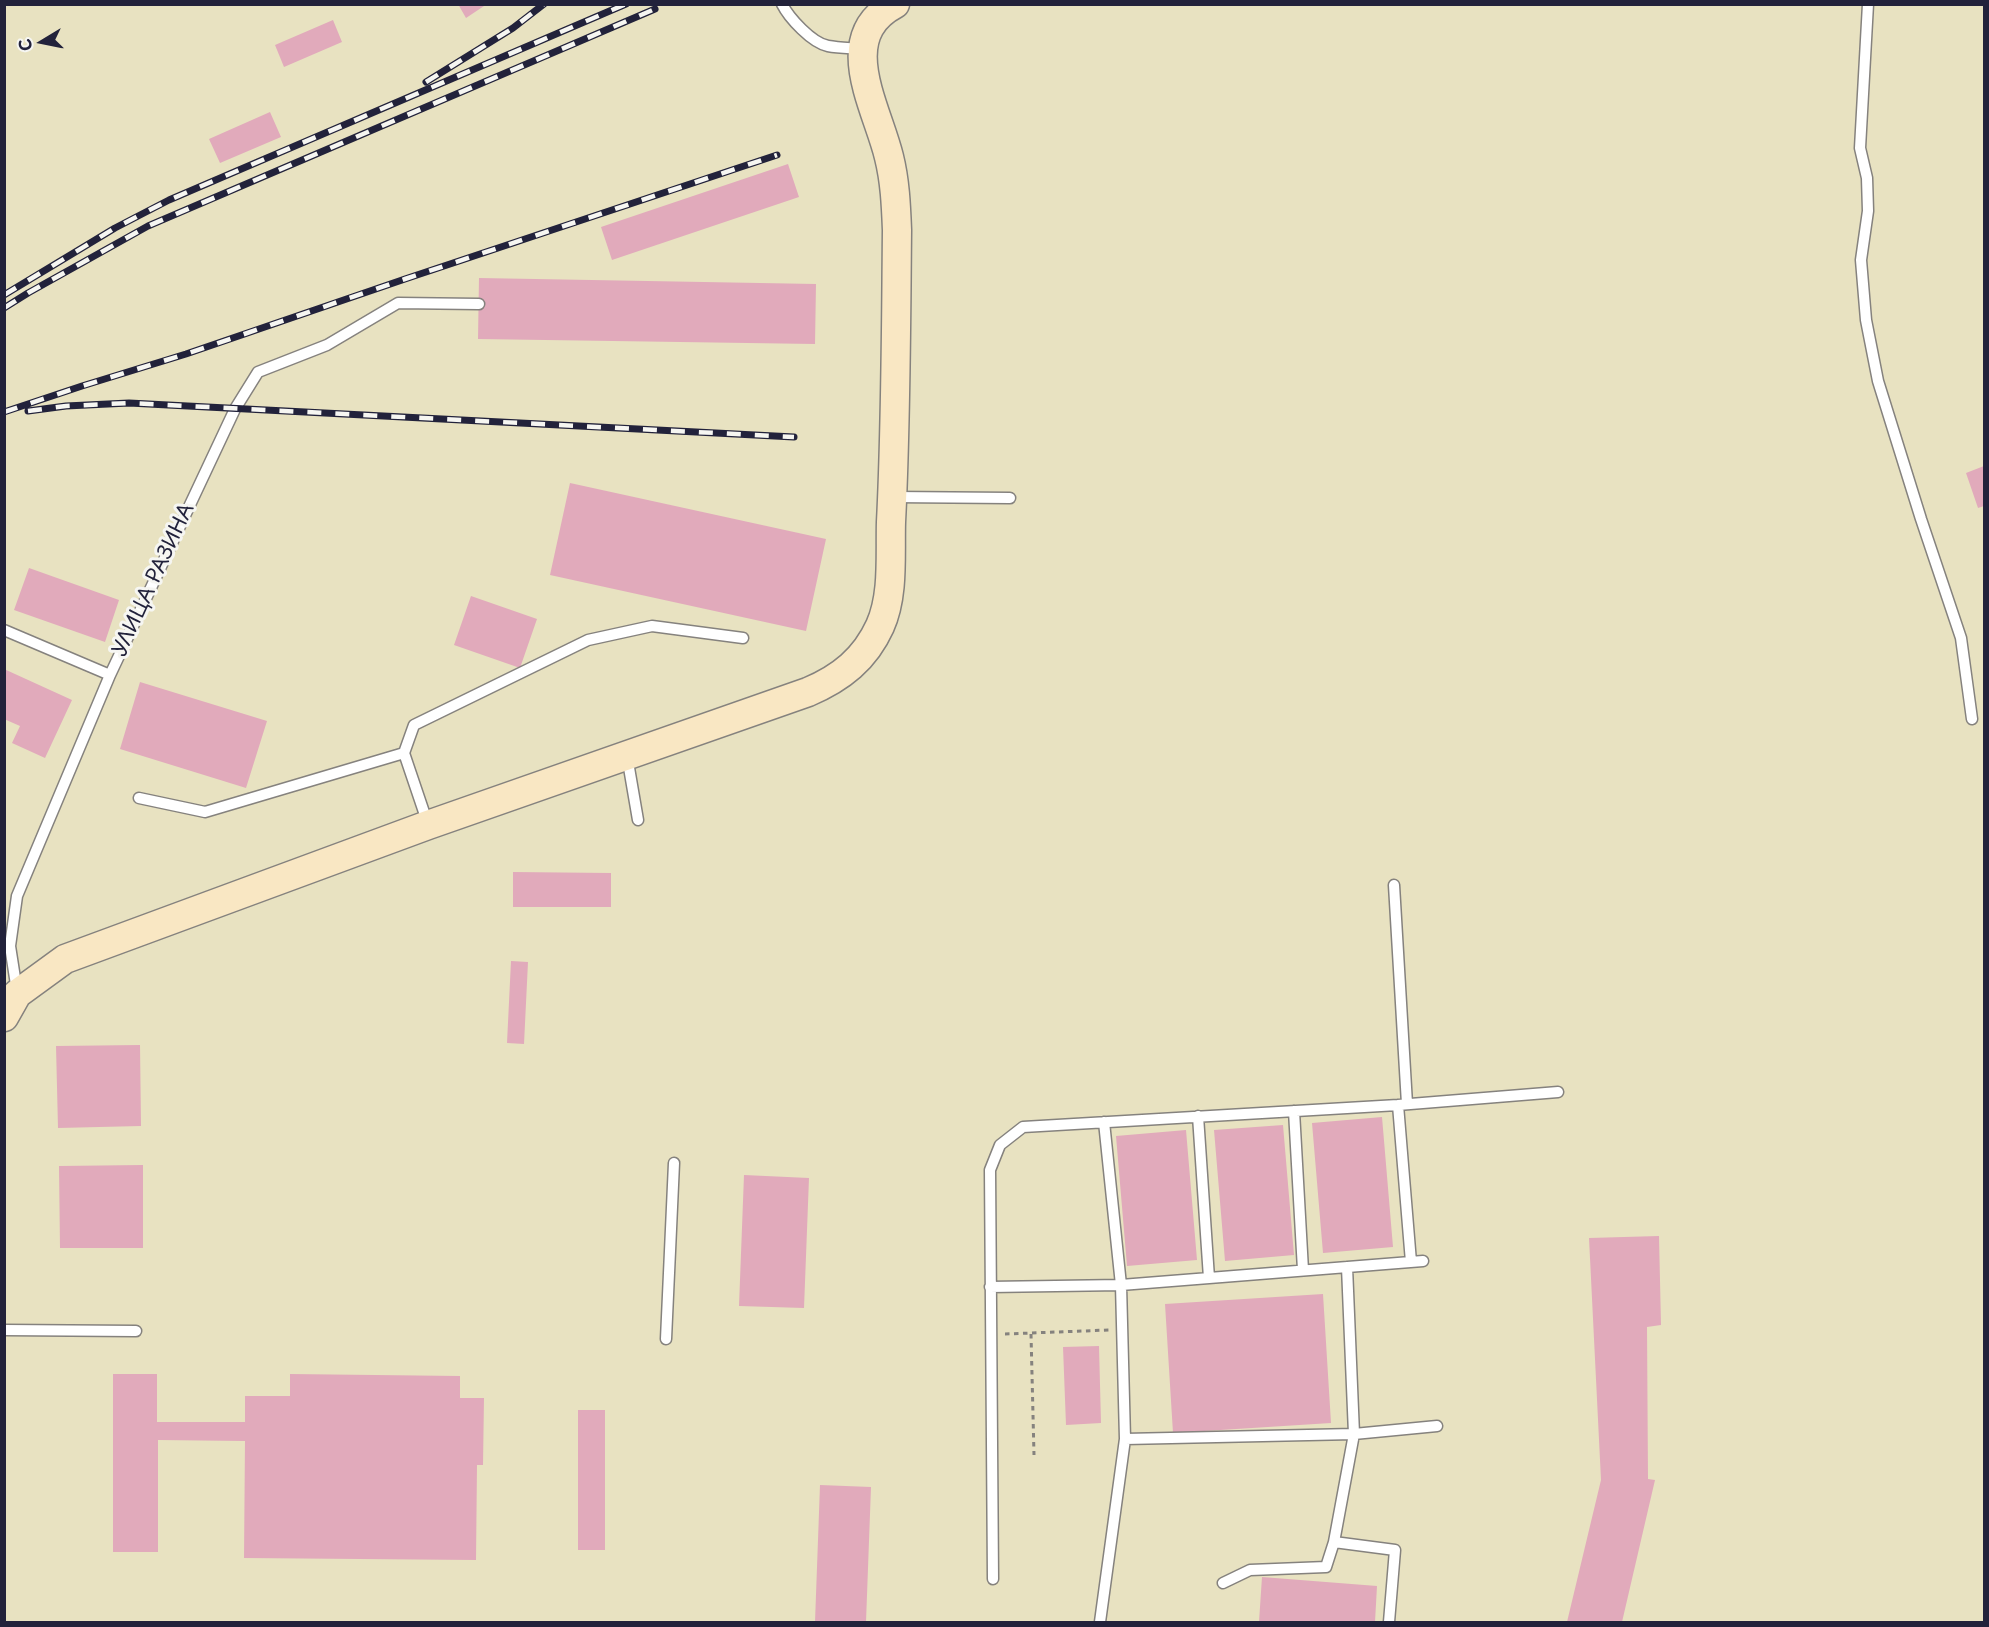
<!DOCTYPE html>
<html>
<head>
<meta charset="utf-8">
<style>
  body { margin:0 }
  #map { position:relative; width:1989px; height:1627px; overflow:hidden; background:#e8e2c1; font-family:"Playpen Sans",sans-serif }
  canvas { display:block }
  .frame { position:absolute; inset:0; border:6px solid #22223b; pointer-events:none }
  .north { position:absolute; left:12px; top:12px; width:60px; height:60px; -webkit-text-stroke:4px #f6f6f2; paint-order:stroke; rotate:260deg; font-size:16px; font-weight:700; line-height:24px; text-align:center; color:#22223b }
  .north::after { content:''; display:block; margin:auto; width:21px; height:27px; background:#22223b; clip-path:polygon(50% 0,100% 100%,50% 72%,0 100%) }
</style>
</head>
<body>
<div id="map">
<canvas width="1989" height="1627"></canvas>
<div class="frame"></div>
<div class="north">С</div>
</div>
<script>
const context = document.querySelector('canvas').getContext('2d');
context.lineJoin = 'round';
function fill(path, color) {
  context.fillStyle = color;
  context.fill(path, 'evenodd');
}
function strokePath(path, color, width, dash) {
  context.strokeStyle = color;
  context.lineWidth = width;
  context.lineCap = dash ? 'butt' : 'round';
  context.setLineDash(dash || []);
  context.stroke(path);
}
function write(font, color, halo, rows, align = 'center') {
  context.font = font + ' "Playpen Sans",sans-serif';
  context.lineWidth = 6;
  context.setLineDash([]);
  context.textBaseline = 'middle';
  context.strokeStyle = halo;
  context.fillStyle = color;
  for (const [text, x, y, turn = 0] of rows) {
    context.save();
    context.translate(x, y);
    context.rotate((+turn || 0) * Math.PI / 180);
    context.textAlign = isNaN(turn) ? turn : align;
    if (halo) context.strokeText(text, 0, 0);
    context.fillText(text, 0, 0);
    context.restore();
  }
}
fill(new Path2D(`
  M458,4H487L466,18Z
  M333,20L342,42L284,67L275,45Z
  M270,112L281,137L220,163L209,139Z
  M788,164L799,197L612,260L601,227Z
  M479,278L816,284L815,344L478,339Z
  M1984,466V506L1978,508L1966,473Z
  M570,483L826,539L806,631L550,575Z
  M29,568L119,600L105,642L14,610Z
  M471,596L537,619L520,668L454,645Z
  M4,669L72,700L45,758L12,743L20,726L4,719Z
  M140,682L267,721L246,788L120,749Z
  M513,872L611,873V907H513Z
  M511,961L528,962L524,1044L507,1043Z
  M140,1045L141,1126L58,1128L56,1046Z
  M1382,1117L1393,1247L1323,1253L1312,1123Z
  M1283,1125L1294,1255L1225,1261L1214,1130Z
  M1186,1130L1197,1260L1127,1266L1116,1136Z
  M143,1165V1248H60L59,1166Z
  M744,1175L809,1178L804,1308L739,1306Z
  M1659,1236L1661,1325L1647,1327L1648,1479L1655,1480L1622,1622H1567L1601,1480L1589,1238Z
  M1323,1294L1331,1423L1173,1433L1165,1304Z
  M1099,1346L1101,1423L1066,1425L1063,1347Z
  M113,1374H157V1422H245V1396H290V1374L460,1376V1398H484L483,1465H477L476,1560L244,1558L245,1441L158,1440V1552H113Z
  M578,1410H605V1550H578Z
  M820,1485L871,1487L866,1622H815Z
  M1262,1577L1377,1586L1375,1622H1259Z`), '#e1aabb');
const lane = new Path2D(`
  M782,4C789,18 812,43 828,46C839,48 851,48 862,49
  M1868,4L1860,148L1867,178L1868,211L1861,260L1866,320L1878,381L1921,519L1961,638L1972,719
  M893,497L1010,498
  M4,630L110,675
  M627,756L638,820
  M139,798L205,812L404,753
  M428,824L404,753L414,725L588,640L652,626L743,638
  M1394,885L1407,1104
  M17,991L10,946L17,896L110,675L235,409L258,372L327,345L398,303L479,304
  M1398,1105L1411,1262
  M1294,1111L1303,1270
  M1198,1116L1209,1278
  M1347,1267L1354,1434L1437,1426
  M990,1287L1121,1285L1104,1122
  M4,1330L136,1331
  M666,1339L674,1163
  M1125,1439L1354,1434L1334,1542
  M993,1579L990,1170L1000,1145L1023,1127L1398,1105L1558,1092
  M1223,1583L1250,1570L1326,1567L1334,1542L1395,1550L1389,1622
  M1100,1622L1125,1439L1121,1285L1423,1261`);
const secondary = new Path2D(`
  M4,1017L17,994L65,959L428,825L808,692C841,678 865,659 880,626C894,595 890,555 891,522C896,425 896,327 897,230C896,205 895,181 889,157C877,107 833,37 895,4`);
strokePath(lane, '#85827e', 13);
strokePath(secondary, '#85827e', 31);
strokePath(new Path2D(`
  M1005,1334L1109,1330
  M1031,1334L1034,1455`), '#85827e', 3, [4.5, 4.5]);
strokePath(lane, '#fff', 10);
strokePath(secondary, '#f9e7c3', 28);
const rail = new Path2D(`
  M426,82L513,28L544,4
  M4,295L115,228L169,200L626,4
  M4,308L28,293L148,226L655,9
  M28,411L66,406L129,403L794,437
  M4,412L82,386L186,354L405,279L777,155`);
strokePath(rail, '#22223b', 7);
strokePath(rail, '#f6f6f2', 4.5, [14]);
write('20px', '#22223b', '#f6f6f2', [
  ["УЛИЦА РАЗИНА",154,580,-65]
]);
</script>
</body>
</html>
